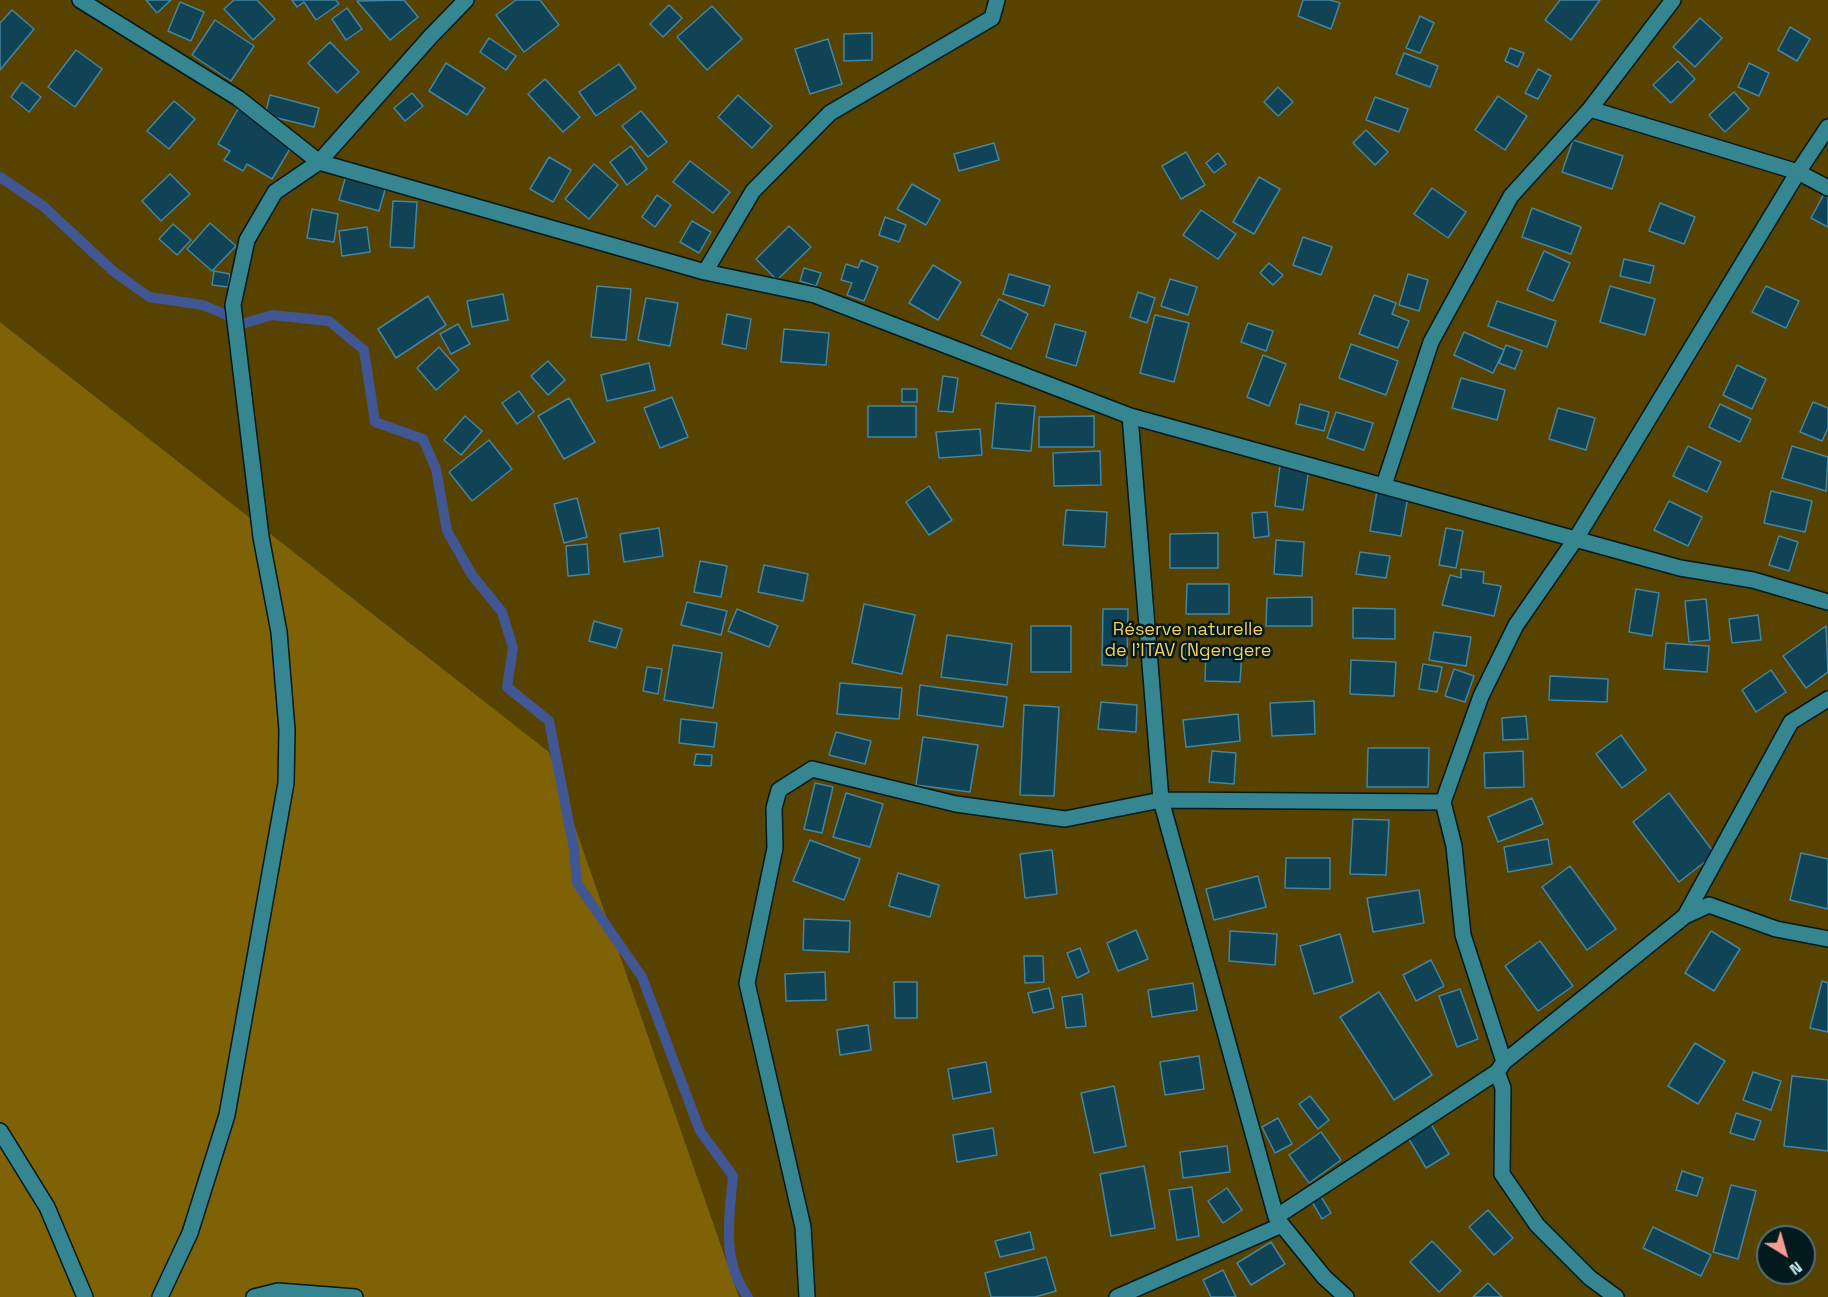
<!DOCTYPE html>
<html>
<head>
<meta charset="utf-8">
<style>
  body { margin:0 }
  #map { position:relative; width:1828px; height:1297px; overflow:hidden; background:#063439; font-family:"Space Grotesk",sans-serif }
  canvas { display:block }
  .north { position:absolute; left:1756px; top:1225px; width:60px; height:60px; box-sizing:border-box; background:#02191d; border:2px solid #526f74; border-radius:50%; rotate:143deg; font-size:16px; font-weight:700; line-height:24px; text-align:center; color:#cbf0f6 }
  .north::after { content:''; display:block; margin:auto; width:21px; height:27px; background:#f59c91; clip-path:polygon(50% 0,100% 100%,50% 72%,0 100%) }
</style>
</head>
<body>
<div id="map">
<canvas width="1828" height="1297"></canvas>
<div class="north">N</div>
</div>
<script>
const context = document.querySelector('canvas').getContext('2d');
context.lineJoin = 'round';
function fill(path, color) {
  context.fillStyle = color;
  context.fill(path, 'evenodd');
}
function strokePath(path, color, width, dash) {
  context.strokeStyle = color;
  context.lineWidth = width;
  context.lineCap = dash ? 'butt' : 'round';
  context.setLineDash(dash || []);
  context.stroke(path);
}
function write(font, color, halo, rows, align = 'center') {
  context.font = font + ' "Space Grotesk",sans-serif';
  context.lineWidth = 5;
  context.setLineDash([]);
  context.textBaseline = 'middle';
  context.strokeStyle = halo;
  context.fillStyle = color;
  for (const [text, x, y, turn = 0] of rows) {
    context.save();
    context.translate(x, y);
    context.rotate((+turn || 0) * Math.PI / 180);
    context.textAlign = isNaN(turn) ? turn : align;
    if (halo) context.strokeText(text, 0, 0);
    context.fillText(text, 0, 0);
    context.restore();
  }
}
fill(new Path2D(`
  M0,0H1828V1297H739L549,752L0,322ZM1768,1237H1804V1273H1768Z`), '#584200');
fill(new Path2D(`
  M0,322L549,752L739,1297H0Z`), '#7f6206');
strokePath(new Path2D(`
  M0,177L43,206L113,271L149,297L203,305L231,317L235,326L272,315L329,321L364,350L375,422L423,439L436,469L447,531L472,575L502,612L513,648L507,687L549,721L574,849L577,883L642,977L700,1131L733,1176C729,1218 721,1261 748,1297`), '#415794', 10);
const building = new Path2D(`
  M146,0H171L157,13Z
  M234,0H257L275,19L253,40L224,9Z
  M292,0H336L339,4L316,20L304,2L297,7Z
  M404,0L418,17L390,40L357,1Z
  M516,0H540L559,25L524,52L496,15Z
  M1303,0H1330L1340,3L1331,29L1298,16Z
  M1560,0H1600L1571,40L1545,20Z
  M180,2L204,12L191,41L168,31Z
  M669,5L682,18L663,37L650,24Z
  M712,6L742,39L707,70L677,37Z
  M347,8L362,29L346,40L332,19Z
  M12,10L34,29L0,70V23Z
  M1420,16L1434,23L1420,53L1406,48Z
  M1700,18L1722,38L1695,67L1673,47Z
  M215,20L254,46L231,81L192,55Z
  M1790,27L1810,39L1797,61L1778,50Z
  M872,33V60L844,61V34Z
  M489,38L516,56L506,70L480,52Z
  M828,39L842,84L810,94L795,49Z
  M330,42L359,72L337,93L308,63Z
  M1510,48L1524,53L1518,67L1505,61Z
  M76,50L102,69L75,107L48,87Z
  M1404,53L1438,66L1430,87L1396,74Z
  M1678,61L1695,79L1671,103L1653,85Z
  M446,63L485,88L467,115L429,91Z
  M1749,63L1769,73L1759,96L1738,87Z
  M619,64L636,88L596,116L579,92Z
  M1538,69L1551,76L1538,99L1525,93Z
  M545,79L580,117L563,132L528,94Z
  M22,82L41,97L29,112L11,97Z
  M1278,87L1293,102L1278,116L1264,102Z
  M1734,92L1749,109L1725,132L1709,115Z
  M412,93L423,106L405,121L394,108Z
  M270,95L319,108L314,127L265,115Z
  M738,95L772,126L752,148L718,117Z
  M1498,96L1527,116L1505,150L1475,130Z
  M1375,97L1408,109L1399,132L1366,120Z
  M174,101L195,119L169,149L147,131Z
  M238,109L294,142L272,179L247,164L243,171L224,160L230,151L218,144Z
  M641,111L667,142L648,157L622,126Z
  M1366,130L1388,152L1375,165L1353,143Z
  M1573,140L1623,156L1612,189L1562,172Z
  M994,143L999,160L959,171L954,154Z
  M631,146L647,169L627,185L610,162Z
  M1186,152L1205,185L1181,199L1162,166Z
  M1218,153L1226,164L1214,173L1206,163Z
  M549,157L571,170L553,202L530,189Z
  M690,161L730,192L713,213L673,182Z
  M594,164L618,185L589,219L565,199Z
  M349,165L389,176L379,211L339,200Z
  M170,174L190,194L161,221L142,201Z
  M1259,177L1280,189L1254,234L1233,222Z
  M912,184L940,200L926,225L897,209Z
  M1432,188L1466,212L1448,238L1414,214Z
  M1824,194L1828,196V227L1811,218Z
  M657,195L671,205L655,227L642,217Z
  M393,201L417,202L414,248L390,247Z
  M1660,203L1695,217L1684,244L1649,231Z
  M1532,208L1581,227L1571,254L1522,237Z
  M312,209L338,214L334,242L307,238Z
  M1201,210L1236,234L1218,259L1183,235Z
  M885,217L906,225L899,242L879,235Z
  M692,221L711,232L699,253L680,242Z
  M210,223L236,246L212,271L187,249Z
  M173,224L191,240L177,255L159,239Z
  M789,226L811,247L777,280L756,259Z
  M367,227L370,252L342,256L339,231Z
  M1303,237L1332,247L1321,275L1293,265Z
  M1544,251L1570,263L1553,301L1527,290Z
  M1624,259L1654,266L1650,283L1620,276Z
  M861,260L878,267L864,301L847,295L852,283L841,280L846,264L858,268Z
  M1269,263L1283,275L1273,285L1260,273Z
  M933,265L961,282L938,320L909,303Z
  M804,268L821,273L816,286L800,281Z
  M214,271L230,274L228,287L212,285Z
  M1009,274L1050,286L1044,306L1003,294Z
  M1408,274L1428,280L1419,311L1399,305Z
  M1170,279L1197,287L1188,315L1161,306Z
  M597,286L631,289L626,340L591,337Z
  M1610,286L1655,299L1645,335L1600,322Z
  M1766,286L1799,301L1786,328L1752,312Z
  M1138,292L1155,298L1147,323L1130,317Z
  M503,294L508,320L472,327L467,301Z
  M1374,295L1396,303L1392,314L1409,321L1398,348L1359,334Z
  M428,296L446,325L396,358L378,329Z
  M646,298L678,303L670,346L638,340Z
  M999,299L1028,314L1011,349L981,335Z
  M1497,301L1556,321L1547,347L1488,326Z
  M727,314L751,319L746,349L722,344Z
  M1155,315L1189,323L1174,382L1140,373Z
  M1248,323L1273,331L1266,351L1241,342Z
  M458,324L470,344L451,354L440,334Z
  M1055,324L1086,332L1076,366L1046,357Z
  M784,329L829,333L826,365L781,362Z
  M1464,332L1504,350L1493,373L1454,355Z
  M1351,344L1398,361L1386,395L1339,378Z
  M1506,345L1522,351L1515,369L1499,363Z
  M439,347L459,370L436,390L417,368Z
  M1263,355L1286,364L1269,406L1247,397Z
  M548,361L565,380L548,395L531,376Z
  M649,363L655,390L607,401L601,375Z
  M1737,365L1766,379L1752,409L1723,395Z
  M943,376L958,378L953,412L938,411Z
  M1461,378L1505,390L1497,420L1452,408Z
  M902,389H917V402H902Z
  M519,391L534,412L517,424L502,403Z
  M672,397L688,437L660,448L644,408Z
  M569,398L595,442L564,459L538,416Z
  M1813,402L1828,408V428L1822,441L1800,432Z
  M996,403L1035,406L1031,451L992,448Z
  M1300,404L1329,412L1324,431L1296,424Z
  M1720,404L1751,419L1740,442L1709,427Z
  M868,406H916V437H868Z
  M1558,408L1595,418L1586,450L1549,439Z
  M1336,412L1373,423L1364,450L1327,438Z
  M465,416L482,431L461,455L444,440Z
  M1094,416V447H1039V417Z
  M980,429L982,455L939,458L936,432Z
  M489,440L512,469L472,501L449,472Z
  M1688,446L1721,462L1707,492L1673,476Z
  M1792,446L1828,457L1826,491L1782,478Z
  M1100,451L1101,485L1054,486L1053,453Z
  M1280,465L1309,468L1303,510L1275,506Z
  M929,486L952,520L929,535L906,502Z
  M1377,491L1408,496L1401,536L1370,531Z
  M1771,491L1812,501L1805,532L1764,523Z
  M577,498L587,537L564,543L554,504Z
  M1669,501L1702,517L1688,546L1654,530Z
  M1066,510L1107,512L1105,547L1063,545Z
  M1267,512L1269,536L1254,538L1252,513Z
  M659,528L663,556L624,562L620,534Z
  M1446,528L1463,531L1456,568L1439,565Z
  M1218,533V568H1170V534Z
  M1779,536L1798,542L1789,571L1769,565Z
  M1276,540L1304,542L1302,576L1274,574Z
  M587,544L589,574L568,576L566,546Z
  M1360,552L1390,556L1386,578L1356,574Z
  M700,561L727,566L721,597L694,592Z
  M764,565L808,574L803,601L758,592Z
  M1461,569L1484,572L1483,583L1501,586L1494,616L1442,605L1450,575L1461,578Z
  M1187,584H1229V614H1186Z
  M1636,589L1659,593L1652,636L1629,632Z
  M1312,597V626H1266L1267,598Z
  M1706,599L1710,640L1689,642L1685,601Z
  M687,602L727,611L721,635L681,625Z
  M864,604L915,615L902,674L852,663Z
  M1353,608L1395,609V639L1353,638Z
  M737,609L778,626L769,647L728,631Z
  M1103,609H1128L1127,666L1102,665Z
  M1758,615L1761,640L1732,643L1729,619Z
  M594,621L622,629L616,648L589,641Z
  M1031,626H1071V672H1031Z
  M1826,626L1828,672L1806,688L1783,656Z
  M1434,632L1471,637L1466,666L1429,660Z
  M947,635L1012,644L1007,685L941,677Z
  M1666,643L1709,646L1707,672L1664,669Z
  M673,645L722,653L713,708L664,700Z
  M1206,650L1242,651L1240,682L1205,681Z
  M1351,660L1396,662L1394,696L1350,694Z
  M1423,664L1442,667L1437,692L1419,689Z
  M647,667L662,669L658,694L643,691Z
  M1454,669L1474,676L1465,702L1445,696Z
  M1771,670L1786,692L1756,712L1742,690Z
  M1550,676L1608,679L1607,702L1549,700Z
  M840,683L902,688L899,719L837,714Z
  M920,685L1007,697L1003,727L917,715Z
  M1314,701L1315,734L1272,736L1270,703Z
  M1101,702L1137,705L1136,732L1098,729Z
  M1024,705L1059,707L1054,796L1020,795Z
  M1238,714L1240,741L1186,747L1183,720Z
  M1526,716L1528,739L1503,740L1502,718Z
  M681,719L717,723L714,747L679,743Z
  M836,732L871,741L865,764L829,755Z
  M1621,735L1646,770L1622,788L1596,754Z
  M923,737L978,745L970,792L916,785Z
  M1368,748H1429L1428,787H1367Z
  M1212,751L1236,753L1234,784L1209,782Z
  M1523,751L1524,787L1485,788L1484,753Z
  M696,754L712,755L711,766L694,765Z
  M815,783L833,787L822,833L804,829Z
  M846,793L883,804L870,847L833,837Z
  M1669,793L1715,854L1679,882L1633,822Z
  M1532,798L1543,824L1498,842L1488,817Z
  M1353,819L1389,820L1386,875L1350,874Z
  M1548,839L1552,864L1508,872L1504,847Z
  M810,840L860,859L844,900L793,881Z
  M1052,850L1057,894L1025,898L1020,854Z
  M1801,853L1828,859V909L1790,900Z
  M1286,858H1330V889L1285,888Z
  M1570,866L1616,929L1587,950L1542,887Z
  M898,873L939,885L930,917L889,906Z
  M1258,876L1266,907L1214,920L1206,889Z
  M1419,890L1424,923L1373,932L1367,898Z
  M804,919L850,921L849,952L803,950Z
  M1136,930L1148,959L1118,971L1107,943Z
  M1230,931L1277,934L1275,965L1229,961Z
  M1711,931L1740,949L1714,991L1685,973Z
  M1340,934L1353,982L1314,994L1300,946Z
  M1540,941L1573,986L1538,1011L1505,966Z
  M1080,948L1089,972L1077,978L1067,953Z
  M1024,956H1043L1044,982L1025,983Z
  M1431,960L1444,986L1416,1001L1403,975Z
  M825,972L826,1000L786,1001L785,974Z
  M1822,981L1828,983V1032L1810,1028Z
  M894,982H917V1018H895Z
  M1193,983L1197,1010L1152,1017L1148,990Z
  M1049,988L1054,1008L1033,1013L1028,993Z
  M1460,989L1478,1039L1457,1047L1439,996Z
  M1379,992L1432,1075L1394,1100L1340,1017Z
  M1082,994L1086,1026L1066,1028L1062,997Z
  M868,1025L871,1050L840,1055L837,1030Z
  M1695,1043L1725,1061L1698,1104L1668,1086Z
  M1199,1056L1204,1089L1165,1095L1160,1062Z
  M986,1062L991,1092L953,1099L948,1069Z
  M1753,1072L1781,1081L1771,1110L1743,1100Z
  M1792,1076L1828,1080V1151L1784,1146Z
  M1114,1086L1126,1146L1094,1153L1081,1093Z
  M1310,1096L1329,1120L1318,1129L1299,1104Z
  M1736,1113L1761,1121L1754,1140L1730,1133Z
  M1278,1118L1292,1144L1275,1153L1262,1127Z
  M1429,1121L1449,1154L1426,1168L1406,1134Z
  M993,1128L997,1155L957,1162L953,1135Z
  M1321,1132L1341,1160L1309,1183L1289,1155Z
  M1227,1146L1230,1172L1183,1178L1180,1152Z
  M1144,1166L1155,1228L1111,1236L1100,1174Z
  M1682,1171L1703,1178L1697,1196L1676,1190Z
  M1731,1185L1756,1191L1738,1259L1713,1252Z
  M1192,1187L1199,1236L1177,1240L1169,1190Z
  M1227,1188L1242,1210L1223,1223L1208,1201Z
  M1320,1195L1331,1213L1322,1219L1311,1200Z
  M1488,1210L1513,1238L1494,1255L1469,1227Z
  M1653,1227L1711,1255L1701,1276L1643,1248Z
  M1030,1232L1034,1249L1000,1257L995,1241Z
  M1432,1241L1461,1271L1439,1292L1410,1262Z
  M1271,1242L1285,1264L1251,1285L1237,1263Z
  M1046,1257L1056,1291L1035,1297H991L985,1273Z
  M1223,1270L1236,1297H1211L1203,1280Z
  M1488,1283L1502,1297H1473Z`);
fill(building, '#104356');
strokePath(building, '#4485a1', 1.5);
const street = new Path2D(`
  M80,0L238,98L319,162L705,272L815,295L1130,416L1680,568L1753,580L1828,602
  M1590,109L1798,172L1828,188
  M705,272L753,191L830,113L992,18L997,0
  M1130,416L1161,800L1276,1217
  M1384,485L1431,342L1511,196L1590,109L1673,0
  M1685,916L1709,905L1776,929L1828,939
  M1504,1062L1463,935L1454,846L1443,802L1481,696L1516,625L1577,537L1798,172L1828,127
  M1497,1072L1503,1088L1502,1174L1537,1225L1590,1278L1616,1297
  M0,1131L47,1207L85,1297
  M1282,1225L1324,1277L1346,1297
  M160,1297L190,1233L227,1115L286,783L287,730L279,632L261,537L233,305L247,240L275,192L319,162L431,36L466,0
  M254,1297L278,1291L355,1297
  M807,1297L803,1227L747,983L775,848L774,808L779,790L812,769L956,804L1065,819L1161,800L1443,802
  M1117,1297L1282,1225L1276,1217L1497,1072L1504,1062L1685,916L1791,722L1828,699`);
strokePath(street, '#02191d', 18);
strokePath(street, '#368691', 15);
write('18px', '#f6cc63', '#02191d', [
  ["Réserve naturelle",1188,630],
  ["de l'ITAV (Ngengere",1188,651]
]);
</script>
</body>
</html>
